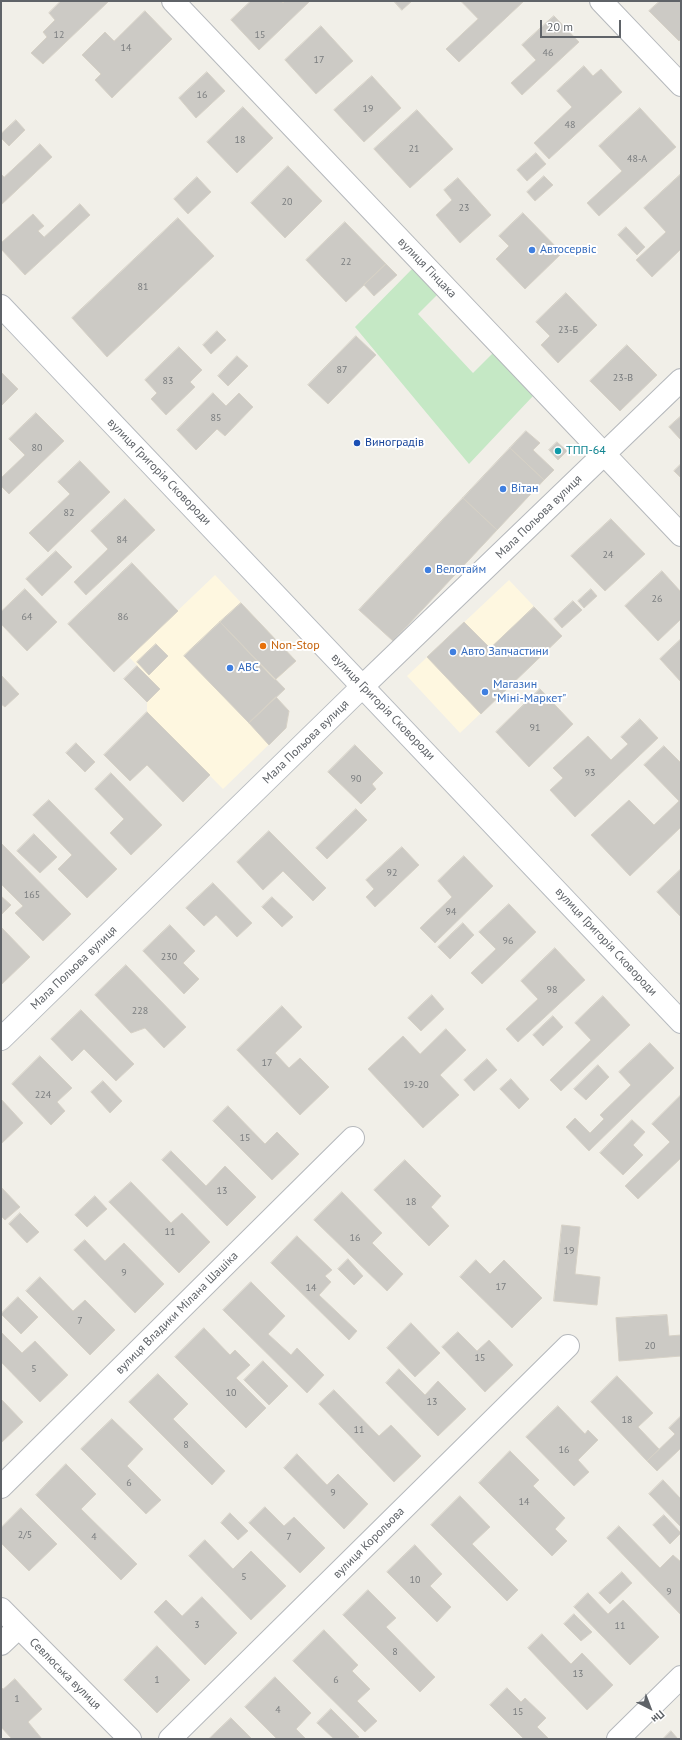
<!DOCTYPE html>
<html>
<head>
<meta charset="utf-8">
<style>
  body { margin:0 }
  #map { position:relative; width:682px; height:1740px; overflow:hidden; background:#f1efe8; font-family:"PT Sans",sans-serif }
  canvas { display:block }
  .frame { position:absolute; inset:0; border:2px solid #5f6368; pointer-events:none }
  .north { position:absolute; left:630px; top:1688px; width:40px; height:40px; -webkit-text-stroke:3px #fff; paint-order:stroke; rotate:138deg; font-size:11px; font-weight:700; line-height:16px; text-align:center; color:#5f6368 }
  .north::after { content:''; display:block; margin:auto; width:14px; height:18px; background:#5f6368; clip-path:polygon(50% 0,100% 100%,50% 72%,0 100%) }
  .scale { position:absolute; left:540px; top:20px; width:81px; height:18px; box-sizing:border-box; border:2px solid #5f6368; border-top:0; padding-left:5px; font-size:12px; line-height:14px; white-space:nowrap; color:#5f6368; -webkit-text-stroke:3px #fff; paint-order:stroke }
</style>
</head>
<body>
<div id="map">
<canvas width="682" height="1740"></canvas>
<div class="frame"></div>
<div class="north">Пн</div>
<div class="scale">20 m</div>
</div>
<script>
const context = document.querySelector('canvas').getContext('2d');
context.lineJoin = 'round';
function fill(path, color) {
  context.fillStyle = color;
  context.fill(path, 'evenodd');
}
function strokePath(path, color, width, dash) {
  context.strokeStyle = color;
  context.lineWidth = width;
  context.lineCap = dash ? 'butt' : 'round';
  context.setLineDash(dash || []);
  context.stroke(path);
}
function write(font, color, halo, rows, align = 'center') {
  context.font = font + ' "PT Sans",sans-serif';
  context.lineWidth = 4;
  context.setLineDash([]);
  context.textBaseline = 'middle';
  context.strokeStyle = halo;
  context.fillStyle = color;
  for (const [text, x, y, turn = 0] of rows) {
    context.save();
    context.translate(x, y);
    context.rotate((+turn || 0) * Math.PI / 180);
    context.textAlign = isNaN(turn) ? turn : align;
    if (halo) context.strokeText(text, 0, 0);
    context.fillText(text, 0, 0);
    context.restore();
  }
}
fill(new Path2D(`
  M215,575L296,661L276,680L285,689L276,697L289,711L286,728L223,789L147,712V702L160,689L129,657Z
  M509,580L562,636L460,733L407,676Z`), '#fef7e0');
fill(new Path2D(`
  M414,267L438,294L418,314L473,373L493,353L533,396L469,464L355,327Z`), '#c5e8c5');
const building = new Path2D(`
  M61,1H109L43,64L31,53L47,37L43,32L55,20L49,13Z
  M251,1H281L283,3L285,1H310L259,50L231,20Z
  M394,1H412L402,10Z
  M461,1H524L459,62L446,49L478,19Z
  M660,1H681V39L679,41L649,11Z
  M145,11L172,39L112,98L95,80L101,74L82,55L105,32L114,41Z
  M554,16L579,42L522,95L511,83L536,60L522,45Z
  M321,26L353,61L316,94L285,60Z
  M584,66L593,76L601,69L622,92L549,159L534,143L572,107L557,91Z
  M207,72L225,91L196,118L179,98Z
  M372,76L401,108L364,142L334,110Z
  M243,107L273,138L237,173L207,142Z
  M640,108L676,147L599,216L587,203L622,171L599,146Z
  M417,110L453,149L410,188L374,149Z
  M16,120L25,130L9,146L1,138V134Z
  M40,144L52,157L1,205V174L4,177Z
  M536,153L546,164L527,181L517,170Z
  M288,166L322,201L285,238L251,203Z
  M681,174V249L652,277L636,260L666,232L644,208Z
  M544,176L553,185L535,201L527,192Z
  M197,177L211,192L188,214L174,199Z
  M458,178L491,215L460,243L436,215L452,200L444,190Z
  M80,204L90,215L25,275L1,249V243L33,214L44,226L38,231L44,237Z
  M523,213L562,253L525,289L496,259L509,246L499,236Z
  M178,218L214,256L107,357L72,318Z
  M345,222L386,264L346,302L306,260Z
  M626,227L645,247L637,255L618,235Z
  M386,264L397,275L374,296L364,285Z
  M566,293L597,325L558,363L541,345L550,336L536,322Z
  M217,331L226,340L211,354L203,345Z
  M356,336L376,355L328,404L308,385Z
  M627,345L657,375L620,411L590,381Z
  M179,347L202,370L190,382L195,387L166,415L151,399L157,393L145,380Z
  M237,356L248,366L228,386L218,376Z
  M1,372L18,389L1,406Z
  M213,393L226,406L239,393L253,407L225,436L217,429L196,450L177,430Z
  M36,413L64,441L9,494L1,486V478L25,455L9,439Z
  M681,416V438L680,439L669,427Z
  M526,431L540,443L533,450L554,470L544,480L510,448Z
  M557,442L567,451L558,460L549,450Z
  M510,448L544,480L497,530L463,498Z
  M80,461L110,492L48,552L29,533L70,494L58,482Z
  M681,464V478L674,471Z
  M463,498L497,530L393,641L359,610Z
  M125,499L155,530L86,595L74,582L108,549L91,531Z
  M611,519L645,554L605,591L571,556Z
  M56,551L72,567L42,596L26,579Z
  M132,563L178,611L114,672L68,624Z
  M662,571L681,592V619L658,641L625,606Z
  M25,589L57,622L27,651L1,624V612Z
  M591,589L597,596L584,608L578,601Z
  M573,601L582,610L562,628L554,619Z
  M241,603L296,661L275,680L220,622Z
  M534,607L562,636L481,714L427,657L464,622L490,648Z
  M220,622L285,689L249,723L184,656Z
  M681,639V682L660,659Z
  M156,644L168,656L149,675L137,662Z
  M137,666L160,689L147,702L124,679Z
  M1,675L19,694L5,707L1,704Z
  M540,689L573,724L529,767L496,732Z
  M276,697L289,711L286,728L269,745L249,723Z
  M147,712L210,775L183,802L147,765L130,781L104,755Z
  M640,719L658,738L575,817L550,790L563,778L553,768L588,736L611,760L628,744L621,737Z
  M76,743L95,762L85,772L66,753Z
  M355,745L383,773L372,784L376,789L361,804L328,772Z
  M664,746L681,763V827L630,876L591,835L629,800L654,825L679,801L644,765Z
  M111,773L162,825L131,855L110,833L124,819L95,789Z
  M49,800L117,869L87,898L58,869L72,855L33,815Z
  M356,809L367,820L327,859L316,848Z
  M269,831L326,888L313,901L283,871L263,890L237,862Z
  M34,834L57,857L40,873L17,851Z
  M1,843L71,914L43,941L15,913L23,906L1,884Z
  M402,847L419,865L375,907L366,897L374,889L366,880Z
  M464,856L493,886L435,943L420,928L452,897L438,881Z
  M681,869V917L657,892Z
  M213,883L252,923L237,937L216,915L204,926L186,908Z
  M1,896L11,905L1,915Z
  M272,897L293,917L282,927L262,907Z
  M509,904L536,932L482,984L471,973L496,949L479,932Z
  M463,923L474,935L450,959L438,947Z
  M170,925L195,951L183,963L199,979L184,994L143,951Z
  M1,927L30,957L2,984L1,983Z
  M555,948L585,980L518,1042L506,1029L538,999L521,981Z
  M126,965L186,1027L164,1048L145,1028L131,1033L95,995Z
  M432,995L444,1009L421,1031L408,1018Z
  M603,996L630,1025L561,1091L550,1080L591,1040L575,1023Z
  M282,1006L302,1027L275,1053L289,1068L300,1058L329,1087L300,1115L237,1050Z
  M81,1010L134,1064L116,1081L84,1049L72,1061L51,1039Z
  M553,1016L563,1027L543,1046L533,1035Z
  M446,1029L466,1050L440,1075L459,1095L423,1128L368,1069L403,1036L420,1054Z
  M650,1043L674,1068L589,1151L566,1127L575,1118L590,1133L604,1119L600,1115L631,1085L619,1072Z
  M40,1056L72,1088L57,1102L65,1111L51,1125L12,1084Z
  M487,1059L497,1070L474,1091L464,1080Z
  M598,1065L609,1077L586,1100L574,1089Z
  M511,1079L529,1099L519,1109L500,1089Z
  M103,1081L122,1101L110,1113L91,1092Z
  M681,1095V1158L638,1199L625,1186L670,1142L652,1124Z
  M1,1099L23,1123L1,1144Z
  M228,1106L265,1144L277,1132L299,1154L272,1180L213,1121Z
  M632,1120L645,1132L633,1145L643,1155L623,1175L600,1153Z
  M171,1151L206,1186L225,1166L256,1197L227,1226L162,1160Z
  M405,1160L441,1196L431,1207L449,1226L429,1246L374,1190Z
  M131,1182L171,1223L182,1213L210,1242L179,1273L109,1202Z
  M1,1187L20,1207L5,1220L1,1216Z
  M342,1192L382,1233L372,1243L403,1274L387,1291L314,1220Z
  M95,1196L107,1209L87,1227L75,1215Z
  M20,1213L39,1232L27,1243L9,1224Z
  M562,1225L580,1227L575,1274L600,1277L597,1305L554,1301Z
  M297,1236L332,1270L325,1276L331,1282L319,1295L357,1331L349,1340L271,1263Z
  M85,1240L105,1261L124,1243L164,1284L135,1313L74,1250Z
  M348,1259L363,1276L354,1285L338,1269Z
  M476,1260L490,1274L504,1260L542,1298L512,1328L460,1277Z
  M40,1277L73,1311L85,1300L115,1330L90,1355L26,1291Z
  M251,1282L285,1316L268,1334L291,1355L297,1348L324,1375L307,1393L223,1310Z
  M18,1297L38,1317L21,1334L1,1314Z
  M667,1315L669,1336L681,1335V1356L619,1361L616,1318Z
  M411,1323L440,1353L415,1377L387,1348Z
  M204,1328L230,1355L235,1350L250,1365L236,1378L266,1408L246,1428L175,1357Z
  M1,1332L22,1353L35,1341L68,1375L40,1402L1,1362Z
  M458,1332L477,1351L489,1340L513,1365L485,1392L442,1347Z
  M263,1361L288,1386L269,1405L244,1380Z
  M399,1369L425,1395L438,1381L466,1409L438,1436L386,1383Z
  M158,1374L188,1404L173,1419L225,1471L212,1485L129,1402Z
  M617,1376L653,1413L638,1427L659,1449L647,1461L591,1402Z
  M334,1390L379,1436L391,1425L421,1456L394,1482L319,1404Z
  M1,1399L23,1422L1,1443Z
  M558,1406L585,1434L588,1430L598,1440L578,1460L589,1472L574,1486L526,1437Z
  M681,1416V1448L657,1471L647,1461L675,1434L669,1428Z
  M112,1419L143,1449L127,1466L161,1500L146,1514L81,1449Z
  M510,1451L539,1480L533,1486L565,1518L555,1529L567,1541L552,1556L479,1483Z
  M297,1454L327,1485L338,1474L368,1504L344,1529L284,1468Z
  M66,1464L96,1494L81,1509L137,1564L121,1580L36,1495Z
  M663,1480L681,1499V1527L649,1494Z
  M460,1496L490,1527L472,1544L518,1590L507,1601L431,1525Z
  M265,1507L284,1526L294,1517L325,1548L300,1573L249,1523Z
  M21,1508L57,1544L29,1571L1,1543V1528Z
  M230,1513L248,1531L238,1540L221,1523Z
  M664,1515L681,1533L670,1544L653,1525Z
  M619,1526L660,1568L673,1555L681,1562V1615L607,1538Z
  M205,1540L233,1569L251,1551L286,1586L251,1620L189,1556Z
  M415,1545L442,1574L430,1586L451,1607L437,1622L387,1572Z
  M622,1572L632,1583L610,1604L599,1593Z
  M368,1590L396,1618L386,1627L435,1677L420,1692L343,1615Z
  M588,1593L608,1614L623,1600L659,1637L630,1665L574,1607Z
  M202,1597L237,1633L205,1665L154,1612L166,1600L182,1616Z
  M574,1614L592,1632L581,1641L564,1624Z
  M324,1630L358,1665L352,1671L370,1689L357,1701L377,1721L365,1732L293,1661Z
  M542,1634L571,1664L582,1653L613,1685L587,1710L528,1648Z
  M157,1646L190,1680L157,1713L124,1680Z
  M275,1677L311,1713L296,1729L306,1739H277L245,1707Z
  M15,1679L42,1709L28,1722L42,1739H12L1,1727V1687L3,1689Z
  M507,1688L521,1702L525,1698L546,1718L537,1727L549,1739H524L490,1705Z
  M331,1709L359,1737L356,1739H334L317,1723Z
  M231,1718L252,1739H209Z
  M671,1731L678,1739H663Z`);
fill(building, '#cccac5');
strokePath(building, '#d6d1c6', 1);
const street = new Path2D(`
  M173,1L681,535
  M601,1L681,85
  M363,686L681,380
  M1,1487L353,1138
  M1,1609L130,1739
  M1,1644L19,1627
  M170,1739L568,1346
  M618,1739L681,1677`);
const secondary = new Path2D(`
  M1,306L681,1022
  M1,1039L363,686`);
strokePath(street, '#b5b8bc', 24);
strokePath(secondary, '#b6babf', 24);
strokePath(street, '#fff', 22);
strokePath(secondary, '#fff', 22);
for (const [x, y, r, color] of [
  [532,250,4,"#3f7fe0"],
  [357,443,4,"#1a4fb4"],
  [558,451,4,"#0f9aa8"],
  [503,489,4,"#3f7fe0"],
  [428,570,4,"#3f7fe0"],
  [263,646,4,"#e8710a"],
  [453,652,4,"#3f7fe0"],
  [230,668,4,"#3f7fe0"],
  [485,692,4,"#3f7fe0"]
]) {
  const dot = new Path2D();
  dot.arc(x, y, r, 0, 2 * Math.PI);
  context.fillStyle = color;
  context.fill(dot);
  strokePath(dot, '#fff', 1.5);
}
write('10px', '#7a7d7f', null, [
  ["12",59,35],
  ["15",260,35],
  ["14",126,48],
  ["46",548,53],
  ["17",319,60],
  ["16",202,95],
  ["19",368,109],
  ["48",570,125],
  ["18",240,140],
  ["21",414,149],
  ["48-А",637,159],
  ["20",287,202],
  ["23",464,208],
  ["22",346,262],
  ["81",143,287],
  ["23-Б",568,330],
  ["87",342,370],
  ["23-В",623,378],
  ["83",168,381],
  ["85",216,418],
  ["80",37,448],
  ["82",69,513],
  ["84",122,540],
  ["24",608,555],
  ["26",657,599],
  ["64",27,617],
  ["86",123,617],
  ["91",535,728],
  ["93",590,773],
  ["90",356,779],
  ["92",392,873],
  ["165",32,895],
  ["94",451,912],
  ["96",508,941],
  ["230",169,957],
  ["98",552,990],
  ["228",140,1011],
  ["17",267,1063],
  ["19-20",416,1085],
  ["224",43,1095],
  ["15",245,1138],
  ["13",222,1191],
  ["18",411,1202],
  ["11",170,1232],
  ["16",355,1238],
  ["19",569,1251],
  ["9",124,1273],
  ["17",501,1287],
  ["14",311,1288],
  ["7",80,1321],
  ["20",650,1346],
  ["15",480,1358],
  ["5",34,1369],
  ["10",231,1393],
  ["13",432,1402],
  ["18",627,1420],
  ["11",359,1430],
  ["8",186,1445],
  ["16",564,1450],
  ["6",129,1483],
  ["9",333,1493],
  ["14",524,1502],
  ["2/5",25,1535],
  ["4",94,1537],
  ["7",289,1537],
  ["5",244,1577],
  ["10",415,1580],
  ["9",669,1592],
  ["3",197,1625],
  ["11",620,1626],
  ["8",395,1652],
  ["13",578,1674],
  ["1",157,1680],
  ["6",336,1680],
  ["1",17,1699],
  ["4",278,1710],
  ["15",518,1712]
]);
write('12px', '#366cbe', '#fff', [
  ["Автосервіс",540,250],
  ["Вітан",511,489],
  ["Велотайм",436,570],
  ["Авто Запчастини",461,652],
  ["ABC",238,668],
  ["Магазин",493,685],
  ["\"Міні-Маркет\"",493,699]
], 'left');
write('12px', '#5f6368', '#fff', [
  ["вулиця Гінцака",427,268,46],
  ["вулиця Григорія Сковороди",159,472,46],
  ["Мала Польова вулиця",539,517,-44],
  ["вулиця Григорія Сковороди",383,707,46],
  ["Мала Польова вулиця",306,742,-44],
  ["вулиця Григорія Сковороди",606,942,47],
  ["Мала Польова вулиця",74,968,-44],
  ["вулиця Владики Мілана Шашіка",177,1313,-45],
  ["вулиця Корольова",369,1543,-45],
  ["Севлюська вулиця",65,1674,45]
]);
write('12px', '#164399', '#fff', [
  ["Виноградів",365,443]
], 'left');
write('12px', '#0d838f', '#fff', [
  ["ТПП-64",566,451]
], 'left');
write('12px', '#c56008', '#fff', [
  ["Non-Stop",271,646]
], 'left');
</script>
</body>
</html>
